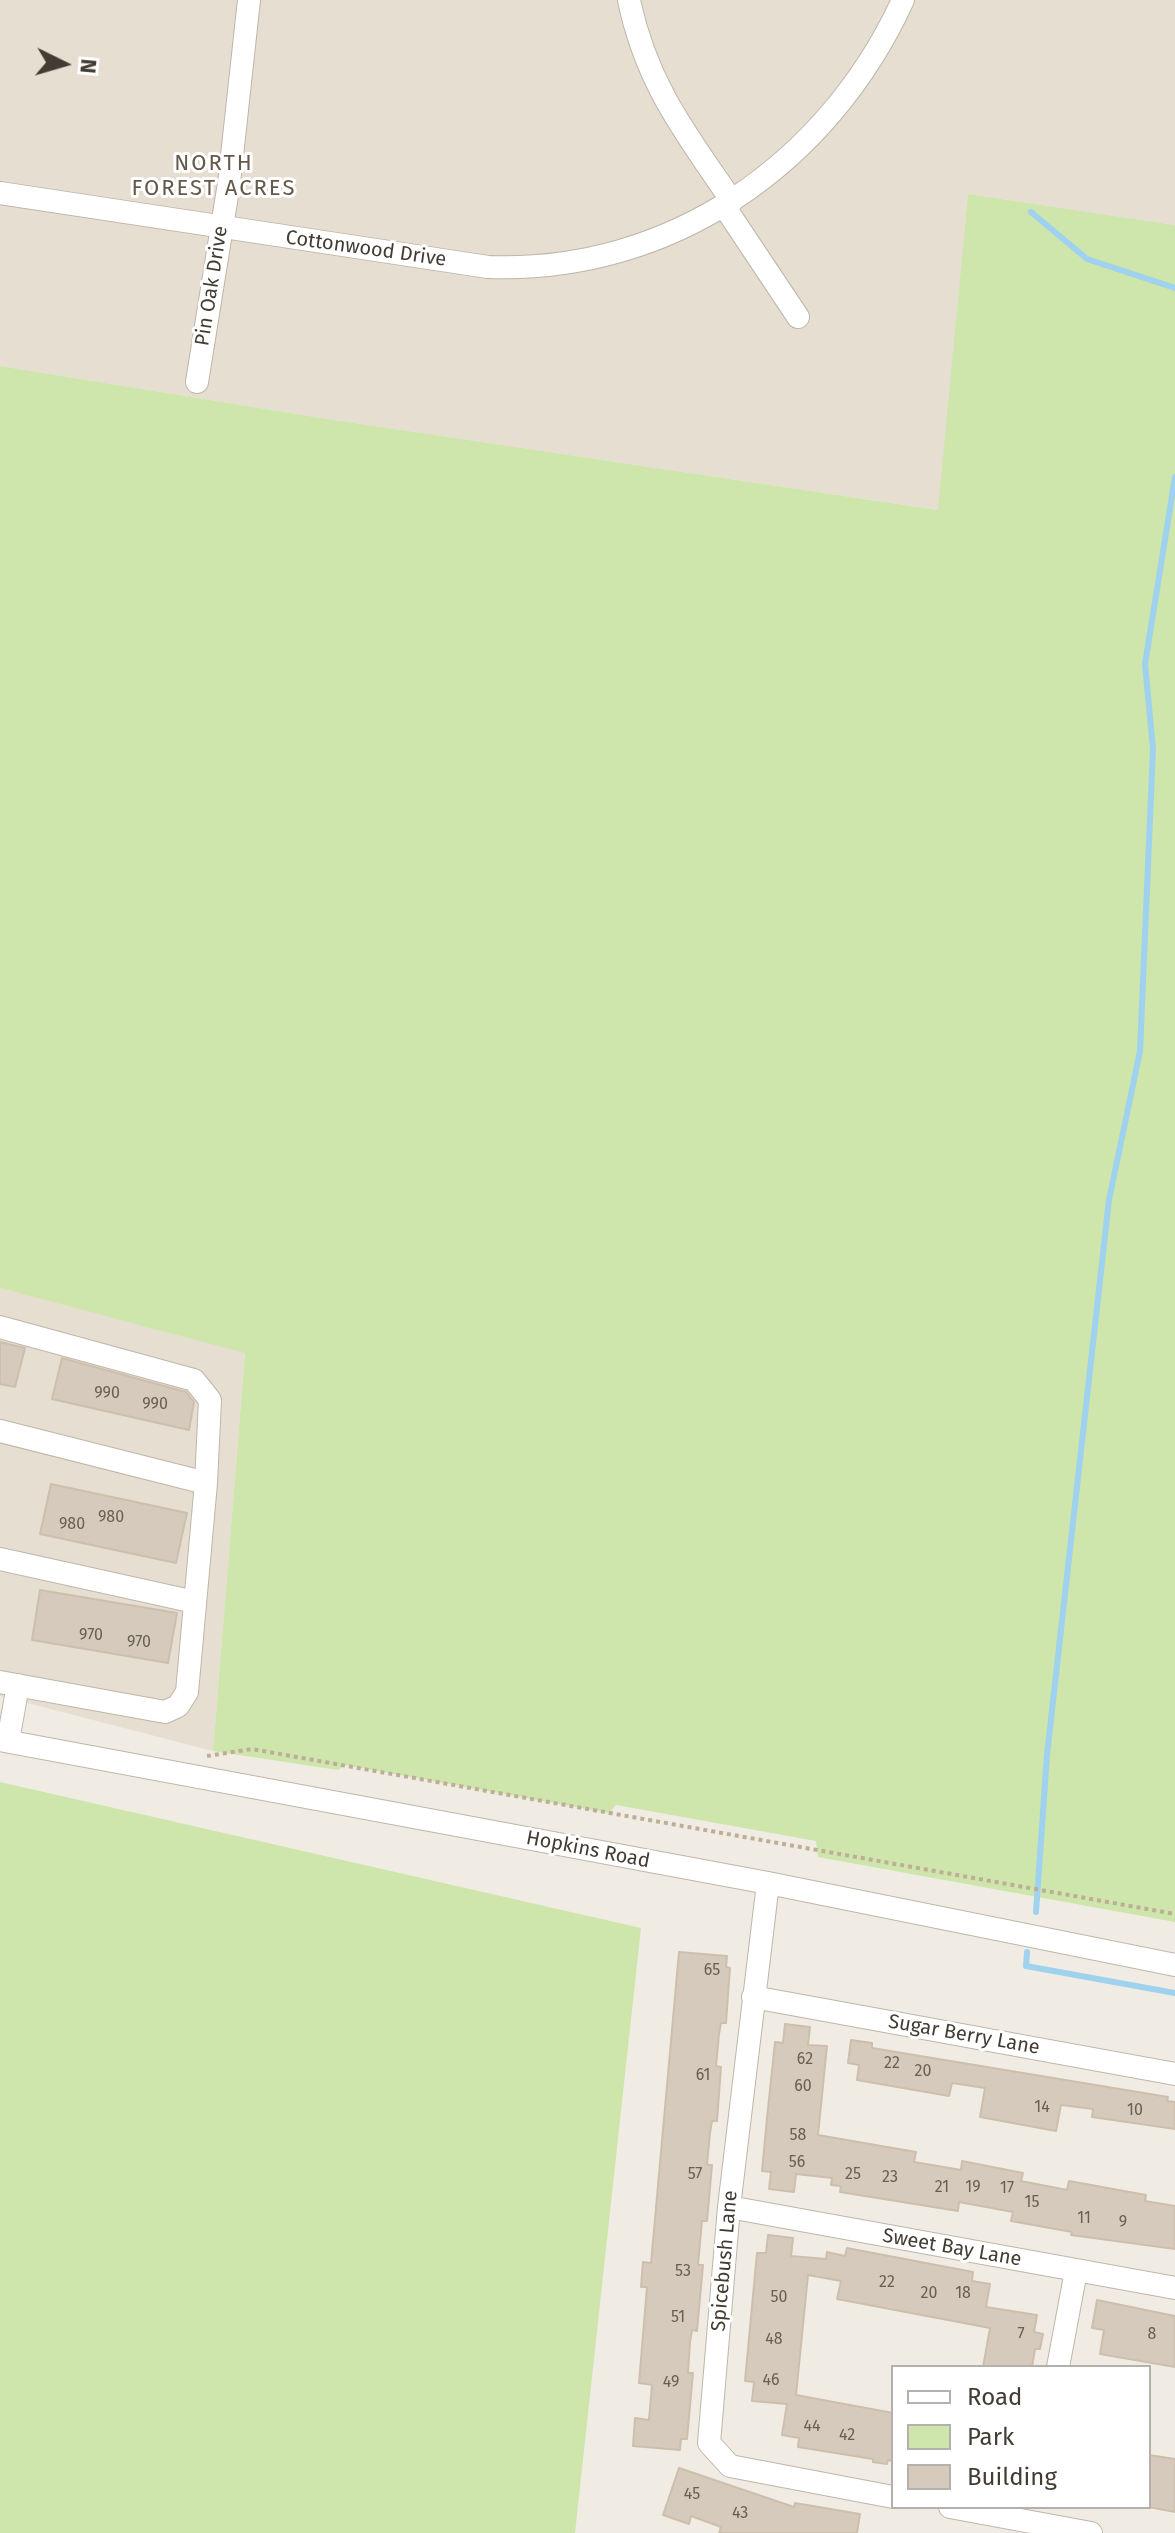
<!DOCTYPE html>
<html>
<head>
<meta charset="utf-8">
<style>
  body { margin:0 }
  #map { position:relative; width:1175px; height:2533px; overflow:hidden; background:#f1ece3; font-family:"Fira Sans",sans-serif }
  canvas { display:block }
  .legend { position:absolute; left:891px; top:2365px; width:260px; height:144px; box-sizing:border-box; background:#fff; border:2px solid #b4b1ad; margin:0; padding:10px 14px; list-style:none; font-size:24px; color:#433c33 }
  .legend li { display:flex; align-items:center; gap:16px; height:40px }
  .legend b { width:40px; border:2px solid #b4b1ad }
  .north { position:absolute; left:24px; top:24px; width:80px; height:80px; -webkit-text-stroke:6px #fff; paint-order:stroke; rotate:95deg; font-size:22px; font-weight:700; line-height:32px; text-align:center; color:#433c33 }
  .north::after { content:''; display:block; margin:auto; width:28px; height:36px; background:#433c33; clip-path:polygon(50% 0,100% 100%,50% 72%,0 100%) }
</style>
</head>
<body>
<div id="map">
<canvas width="1175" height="2533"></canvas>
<ul class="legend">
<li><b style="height:10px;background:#fff"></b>Road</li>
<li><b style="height:22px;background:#cee5ac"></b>Park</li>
<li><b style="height:22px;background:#d5cabc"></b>Building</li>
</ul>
<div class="north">N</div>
</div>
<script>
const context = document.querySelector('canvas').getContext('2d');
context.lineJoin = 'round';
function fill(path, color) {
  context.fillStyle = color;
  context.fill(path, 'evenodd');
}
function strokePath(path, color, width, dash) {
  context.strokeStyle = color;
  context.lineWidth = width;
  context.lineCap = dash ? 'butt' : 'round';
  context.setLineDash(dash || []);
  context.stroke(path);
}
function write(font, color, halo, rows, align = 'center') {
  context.font = font + ' "Fira Sans",sans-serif';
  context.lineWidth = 6;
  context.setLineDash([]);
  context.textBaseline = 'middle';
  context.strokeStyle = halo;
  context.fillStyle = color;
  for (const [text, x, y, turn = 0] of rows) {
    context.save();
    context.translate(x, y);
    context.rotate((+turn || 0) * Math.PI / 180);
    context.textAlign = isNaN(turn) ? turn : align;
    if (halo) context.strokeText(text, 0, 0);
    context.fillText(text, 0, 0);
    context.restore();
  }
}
fill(new Path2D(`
  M0,0H1175V225L968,194L939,510L321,418L0,366Z
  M0,1288L245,1352L213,1751L0,1696Z`), '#e5ded1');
fill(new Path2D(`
  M968,194L1175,225V1922L818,1857L816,1841L616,1805L609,1813L345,1765L338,1770L213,1751L245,1353L0,1288V366L321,418L938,510Z
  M0,1782L641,1928L575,2533H0Z`), '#cee5ac');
strokePath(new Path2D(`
  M1031,212L1087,259L1175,288
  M1036,1912L1047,1755L1109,1200L1140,1051L1153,749L1145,664L1175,477
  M1027,1952L1026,1966L1175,1993`), '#9fd2ee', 6);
const building = new Path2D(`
  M0,1342L25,1348L15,1387L0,1384Z
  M62,1358L186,1392L194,1402L189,1430L52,1399Z
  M51,1484L187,1513L176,1563L40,1534Z
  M40,1590L177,1613L168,1663L32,1640Z
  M679,1952L727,1956L726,1967L730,1968L726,2023H721L719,2034L716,2066L721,2067L717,2121H712L710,2133L707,2165H712L707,2221H702L698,2265H703L697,2331L692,2330L690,2342L688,2373H693L687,2439H681L680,2450L633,2446L635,2418L649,2420L652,2385L639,2383L647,2287H641L643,2262L651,2263Z
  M785,2024L810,2027L808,2045L827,2046L818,2135L916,2152L914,2162L961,2170L962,2161L1023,2173L1021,2181L1067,2190L1069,2181L1146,2195L1145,2201L1175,2206V2249L1071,2235L1072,2232L1011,2221L1013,2212L959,2202L958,2211L840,2192L841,2186L831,2185L832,2178L796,2174L794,2192L769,2189L771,2172L762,2171L767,2118L775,2042L783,2043Z
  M851,2040L872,2043V2048L1168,2097L1167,2101L1175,2102V2129L1092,2117L1093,2109L1061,2105L1056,2131L980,2117L985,2088L952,2083L949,2096L857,2080L859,2065L848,2063Z
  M768,2235L793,2238L791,2256L826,2259L827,2252L845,2256L847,2248L973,2272L972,2281L990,2284L986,2307L1037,2315L1034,2332L1043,2334L1040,2349H1035L1032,2367H983L990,2328L837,2299L841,2281L808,2275L796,2395L893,2413V2461L888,2460L887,2464L873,2462V2459L798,2447L799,2438L782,2435L787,2404L752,2401L754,2382L745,2381L757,2253H766Z
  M1097,2300L1175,2316V2367L1100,2354L1104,2330L1092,2328Z
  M1149,2455L1175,2459V2512L1149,2507Z
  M679,2468L794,2507L795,2503L860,2514L857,2533H719L721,2527L691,2516L689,2524L663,2515Z`);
fill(building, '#d5cabc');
strokePath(building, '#cdbfac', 2);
const minor = new Path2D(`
  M629,0C646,83 686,134 732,201
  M0,193L488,267C670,274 828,164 903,0
  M724,206L798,317
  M197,382L229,183L249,0
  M0,1327L194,1380L210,1400L206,1483L187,1692L178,1706L165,1712L0,1682
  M0,1431L206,1483
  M0,1559L195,1602
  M0,1740L768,1883L1175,1965
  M8,1741L18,1685
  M768,1883L729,2207L709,2443L730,2466L893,2497
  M753,1997L1175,2074
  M729,2207L1175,2288
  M1058,2367L1076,2271
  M950,2507L1091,2533`);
strokePath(minor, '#bfb6a9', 24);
strokePath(new Path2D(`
  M207,1756L252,1749L1175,1914`), '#beae98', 4, [4, 4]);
strokePath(minor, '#fff', 22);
write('16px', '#686055', null, [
  ["990",107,1394],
  ["990",155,1405],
  ["980",111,1518],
  ["980",72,1525],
  ["970",91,1636],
  ["970",139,1643],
  ["65",712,1971],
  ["62",805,2060],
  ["22",892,2064],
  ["20",923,2072],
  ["61",703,2076],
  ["60",803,2087],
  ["14",1042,2108],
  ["10",1135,2111],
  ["58",798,2136],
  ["56",797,2163],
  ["57",695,2175],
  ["25",853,2175],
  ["23",890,2178],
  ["21",942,2188],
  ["19",973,2188],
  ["17",1007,2189],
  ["15",1032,2203],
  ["11",1084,2219],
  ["9",1123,2223],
  ["53",683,2272],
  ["22",887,2283],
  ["20",929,2294],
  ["18",963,2294],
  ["50",779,2298],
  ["51",678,2318],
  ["7",1021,2335],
  ["8",1152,2335],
  ["48",774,2340],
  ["46",771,2381],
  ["49",671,2383],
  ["44",812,2427],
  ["42",847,2436],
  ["45",692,2495],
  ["43",740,2514]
]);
write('20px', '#433c33', '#fff', [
  ["Cottonwood Drive",366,249,8],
  ["Pin Oak Drive",212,286,-81],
  ["Hopkins Road",588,1850,11],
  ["Sugar Berry Lane",964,2035,10],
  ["Sweet Bay Lane",952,2248,10],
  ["Spicebush Lane",725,2261,-85]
]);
context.letterSpacing = '2px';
write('22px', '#65594b', '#fff', [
  ["NORTH",214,164],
  ["FOREST ACRES",214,189]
]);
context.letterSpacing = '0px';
</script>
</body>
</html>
